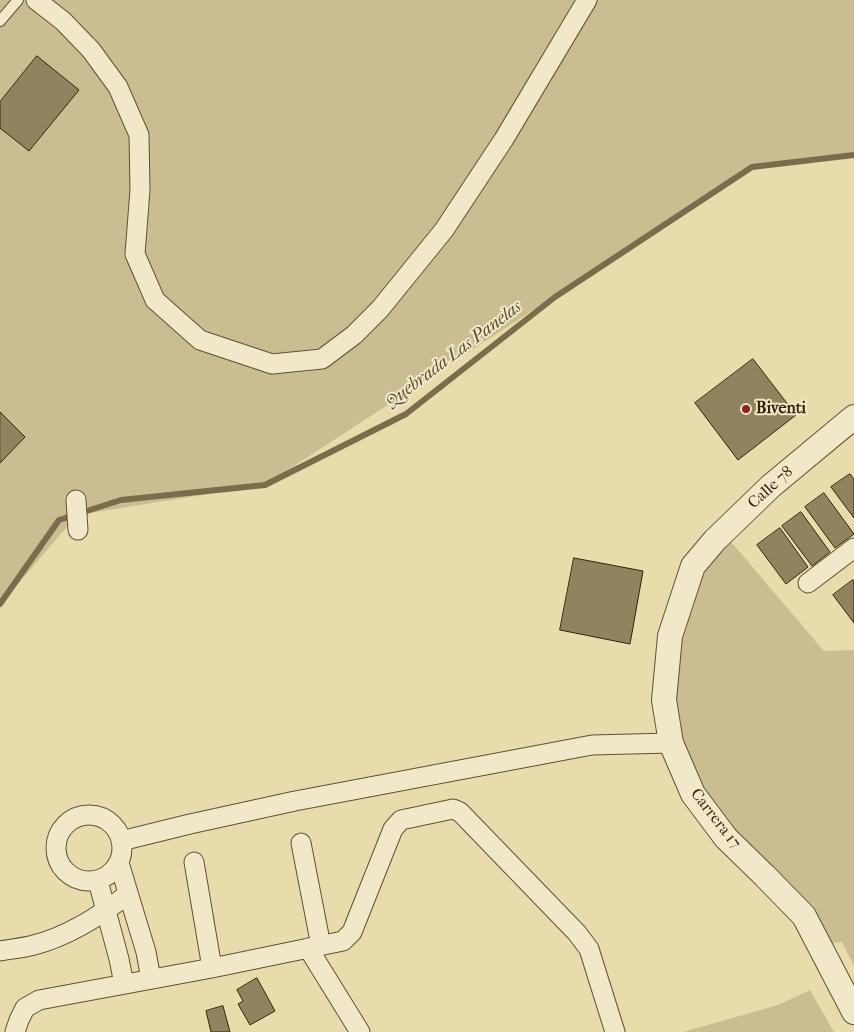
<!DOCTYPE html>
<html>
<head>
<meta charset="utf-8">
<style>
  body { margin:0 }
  canvas { display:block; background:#e8dcac }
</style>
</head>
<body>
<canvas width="854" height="1032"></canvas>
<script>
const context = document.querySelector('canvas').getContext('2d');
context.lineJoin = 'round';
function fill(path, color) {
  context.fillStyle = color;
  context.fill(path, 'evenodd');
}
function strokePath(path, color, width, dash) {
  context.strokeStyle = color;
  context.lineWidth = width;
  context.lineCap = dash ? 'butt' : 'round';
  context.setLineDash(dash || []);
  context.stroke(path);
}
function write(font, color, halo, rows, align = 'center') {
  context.font = font + ' "IM FELL French Canon",serif';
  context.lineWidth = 4;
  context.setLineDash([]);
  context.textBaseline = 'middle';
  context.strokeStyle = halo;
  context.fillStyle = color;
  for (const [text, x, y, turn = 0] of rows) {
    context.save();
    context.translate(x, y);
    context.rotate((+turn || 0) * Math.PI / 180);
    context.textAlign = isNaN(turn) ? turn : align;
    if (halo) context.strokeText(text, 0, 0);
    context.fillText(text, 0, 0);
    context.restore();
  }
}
fill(new Path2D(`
  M0,0H854V155L752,167L265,485L77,515L0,605Z
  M726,536L824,651L854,650V966L842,942L826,944L732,835L697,787L678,742L671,699L677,635L703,568Z
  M810,990L834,1032H683L778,1005Z`), '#cabd91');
strokePath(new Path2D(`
  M0,604L59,520L121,500L265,485L406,414L555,297L752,167L854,155`), '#7c6c4b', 6);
const building = new Path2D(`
  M37,56L79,90L29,151L0,128V102Z
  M753,359L796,415L738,460L695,403Z
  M0,412L25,437L0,463Z
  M850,474L854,479V518L831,487Z
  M824,493L854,534L835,548L805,507Z
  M801,512L830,552L812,566L782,526Z
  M780,528L808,567L786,584L757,545Z
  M574,558L643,571L630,644L560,630Z
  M853,580L854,582V623L833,595Z
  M257,978L275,1011L250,1025L238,1004L243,1001L237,990Z
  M223,1006L230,1032H211L206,1011Z`);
fill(building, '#92835f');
strokePath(building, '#35230b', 1);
const service = new Path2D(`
  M0,21L18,0`);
const minor = new Path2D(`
  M36,0L63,21L91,50L118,87L139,135L140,190L135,254L155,300L200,340L272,364L322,359L354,335L380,309L444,230L504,139L587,0
  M76,500L78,530
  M808,583L854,548
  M56 848a33 33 0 1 1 66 0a33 33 0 1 1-66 0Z
  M121,841L190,824L295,801L592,745L671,743
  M301,843L321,946
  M194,862L212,968
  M119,863L146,952L151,979
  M98,881L119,959L124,984
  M308,948L360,1032
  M0,951C11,949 23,948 34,945C69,936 100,916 128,894
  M15,1032L19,1020L25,1008L39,1000L212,968L343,941L352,932L393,829L401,820L453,809L460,812L577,933L589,949L615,1032`);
const tertiary = new Path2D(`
  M854,417L771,486L715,540L693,566L670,636L664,700L671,743L693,794L726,838L765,876L804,916L854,1012`);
strokePath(service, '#625133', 12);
strokePath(minor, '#625133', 21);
strokePath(tertiary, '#625133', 26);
strokePath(service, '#f0e8c9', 10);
strokePath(minor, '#f0e8c9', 19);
strokePath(tertiary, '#f0e8c9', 24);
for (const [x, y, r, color] of [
  [746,409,5,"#8f2418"]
]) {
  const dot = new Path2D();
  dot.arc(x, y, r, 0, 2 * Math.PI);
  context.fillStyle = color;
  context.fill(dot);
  strokePath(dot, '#f0e8c9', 2);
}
write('bold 16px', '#35230b', '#f0e8c9', [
  ["Biventi",756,409]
], 'left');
write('16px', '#35230b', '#f0e8c9', [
  ["Calle 78",771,488,-42],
  ["Carrera 17",715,819,52]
]);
write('italic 18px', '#5e4e30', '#f0e8c9', [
  ["Quebrada Las Panelas",454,355,-37]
]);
</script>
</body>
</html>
